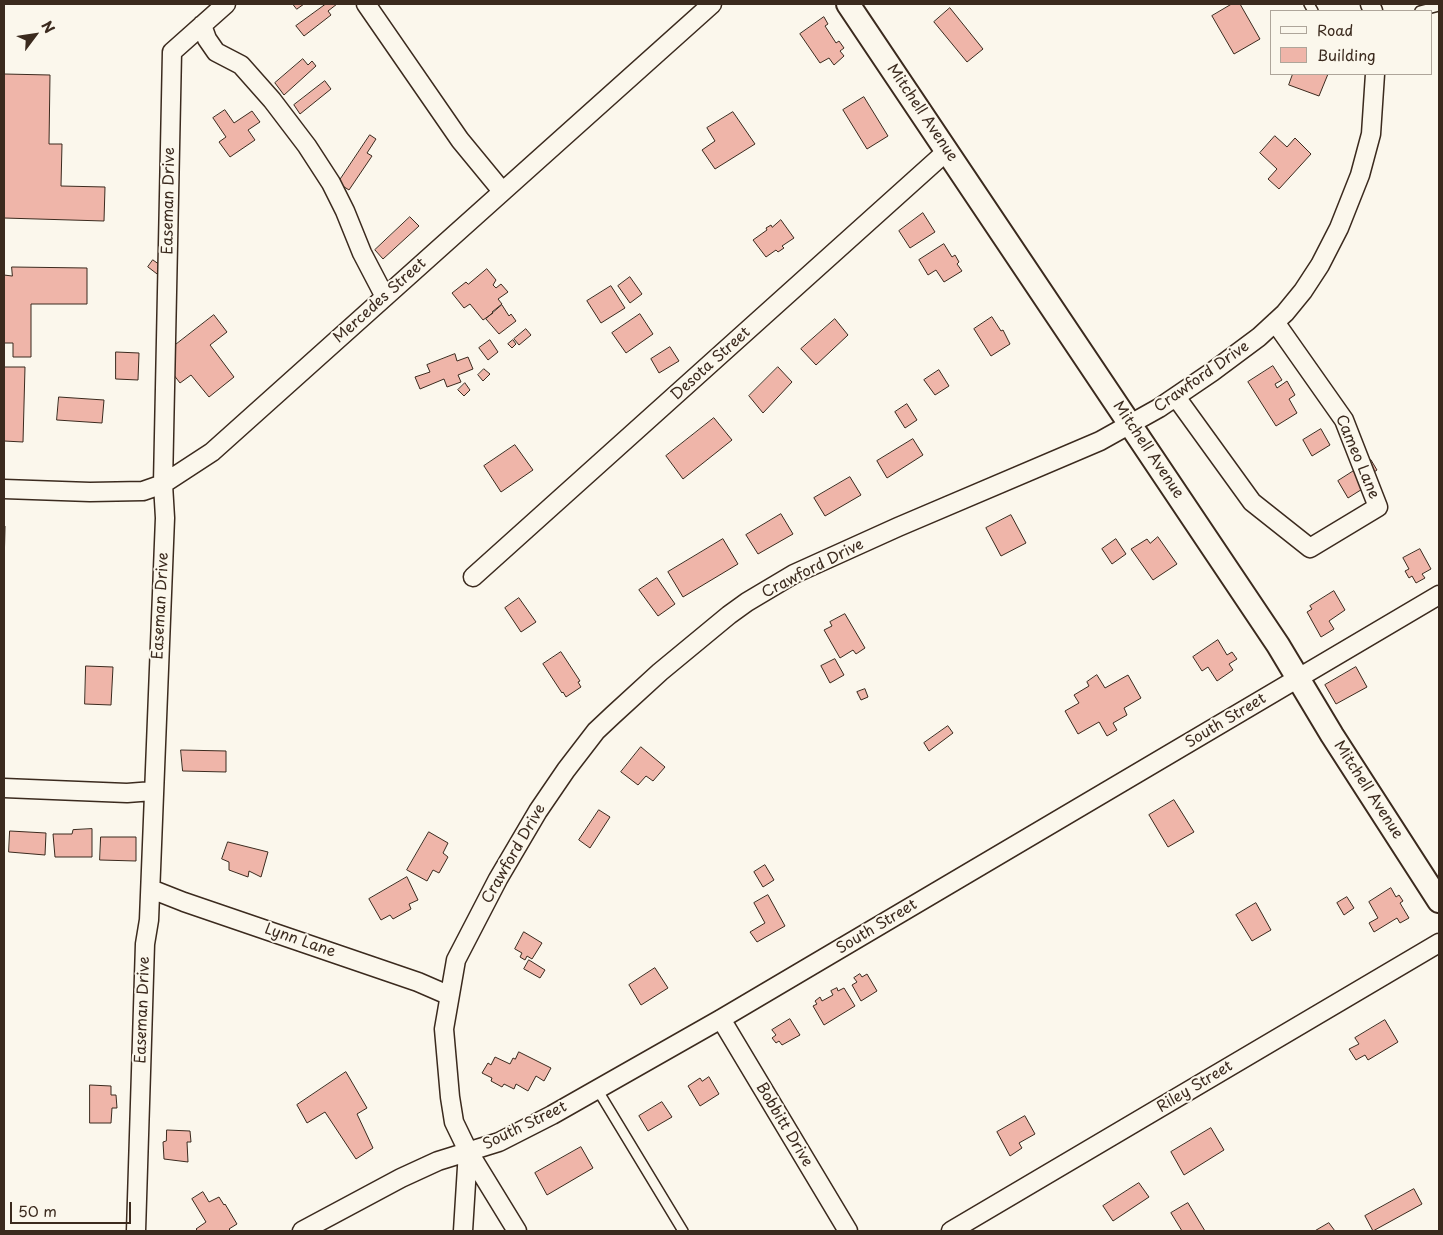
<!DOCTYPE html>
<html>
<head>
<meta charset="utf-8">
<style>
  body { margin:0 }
  #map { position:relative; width:1443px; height:1235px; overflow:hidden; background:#fbf7ec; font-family:"Playpen Sans",sans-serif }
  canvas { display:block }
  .frame { position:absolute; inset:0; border:5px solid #3b2a1e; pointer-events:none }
  .legend { position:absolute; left:1270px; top:10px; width:162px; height:65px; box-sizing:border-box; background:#fbf7ec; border:1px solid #aea59a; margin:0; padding:6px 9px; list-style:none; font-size:15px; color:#3b2a1e }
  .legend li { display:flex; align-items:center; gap:10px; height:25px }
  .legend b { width:25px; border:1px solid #aea59a }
  .north { position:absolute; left:10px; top:10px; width:50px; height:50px; -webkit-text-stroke:4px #fbf7ec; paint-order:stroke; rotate:59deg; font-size:14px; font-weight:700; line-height:20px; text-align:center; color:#3b2a1e }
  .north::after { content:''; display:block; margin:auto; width:18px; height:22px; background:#3b2a1e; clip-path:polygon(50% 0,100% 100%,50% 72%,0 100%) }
  .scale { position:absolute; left:10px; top:1202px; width:121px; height:22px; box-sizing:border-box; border:2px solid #3b2a1e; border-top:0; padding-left:6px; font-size:15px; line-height:18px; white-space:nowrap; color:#3b2a1e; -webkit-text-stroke:4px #fbf7ec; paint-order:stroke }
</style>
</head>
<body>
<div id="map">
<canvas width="1443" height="1235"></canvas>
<div class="frame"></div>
<ul class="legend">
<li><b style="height:6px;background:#fbf7ec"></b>Road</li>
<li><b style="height:14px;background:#efb5a9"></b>Building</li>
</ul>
<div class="north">N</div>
<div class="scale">50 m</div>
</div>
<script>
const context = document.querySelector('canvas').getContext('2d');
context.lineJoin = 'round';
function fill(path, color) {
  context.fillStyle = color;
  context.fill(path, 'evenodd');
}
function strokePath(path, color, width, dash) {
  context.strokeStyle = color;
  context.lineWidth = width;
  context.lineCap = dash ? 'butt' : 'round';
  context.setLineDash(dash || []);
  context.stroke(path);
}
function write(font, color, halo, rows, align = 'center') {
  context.font = font + ' "Playpen Sans",sans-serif';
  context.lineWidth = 4;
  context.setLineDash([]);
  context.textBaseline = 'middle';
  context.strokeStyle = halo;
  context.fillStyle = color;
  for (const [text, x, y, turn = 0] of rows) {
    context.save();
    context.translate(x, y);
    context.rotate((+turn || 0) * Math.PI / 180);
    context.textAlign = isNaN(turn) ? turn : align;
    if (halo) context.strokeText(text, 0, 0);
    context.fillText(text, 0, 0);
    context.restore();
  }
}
const building = new Path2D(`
  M293,4H304L297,9Z
  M326,4H337L328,11L331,15L304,36L296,26Z
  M1232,4H1240L1260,39L1234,54L1212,16Z
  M950,8L983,49L967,62L934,22Z
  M824,17L828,24L825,26L836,43L839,41L844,48L840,51L844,56L834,65L829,58L820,63L800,34Z
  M303,59L308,65L312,61L316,66L284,95L275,83Z
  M4,74L50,75L49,144H62L61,186L105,187L104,221L4,218Z
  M1293,74H1328L1319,96L1289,85Z
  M325,81L331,89L300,114L294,105Z
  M864,97L888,136L867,149L843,110Z
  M225,110L234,123L252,111L260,122L248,130L255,140L230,157L219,142L226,137L213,118Z
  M733,112L755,144L715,169L702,150L715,141L707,128Z
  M370,135L376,139L367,153L372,156L349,190L338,183Z
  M1275,136L1287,147L1295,138L1311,154L1279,189L1268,179L1277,169L1260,153Z
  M923,213L935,232L910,248L899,231Z
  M410,217L419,226L383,259L375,250Z
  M781,220L794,238L782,246L784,248L778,252L776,250L766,257L753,240L767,230L766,228L771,225L772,227Z
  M944,244L952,257L955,255L959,262L957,264L962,271L944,282L936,270L928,275L919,260Z
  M153,260L167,270L161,277L148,267Z
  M12,267L87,268V304H31V357H13V343H4V275L12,276Z
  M487,269L496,280L493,285L496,288L501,284L508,292L498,299L502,304L492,312L493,313L483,320L470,304L464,308L452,293L466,282L468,284Z
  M630,277L642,294L630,303L618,286Z
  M611,286L625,308L601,323L587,301Z
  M502,305L509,316L511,314L516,321L499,334L486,319Z
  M640,314L653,334L626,353L612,333Z
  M214,315L227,332L210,345L234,377L209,397L191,375L180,383L160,357Z
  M992,317L1001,331L1003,330L1010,344L991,356L974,329Z
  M835,319L848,335L816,365L801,349Z
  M526,329L531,335L519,345L514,339Z
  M490,340L498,352L488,360L479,348Z
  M513,340L516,344L512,348L508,344Z
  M670,347L679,361L659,373L651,359Z
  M116,352L139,353L138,380L116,379Z
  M455,354L457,361L468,357L473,369L458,375L461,382L447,387L444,379L420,389L415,377L430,372L427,365Z
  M1273,366L1282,380L1275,384L1277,388L1287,381L1295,395L1289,399L1297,413L1276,426L1248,382Z
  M4,367H25L23,442L4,441Z
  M778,367L792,382L763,413L749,396Z
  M484,369L490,374L483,381L478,375Z
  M939,370L949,386L935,395L924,380Z
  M465,383L470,390L464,396L458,390Z
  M59,397L104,400L102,423L57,420Z
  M907,404L917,420L905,428L895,412Z
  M714,418L732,440L683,479L666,456Z
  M1321,429L1330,445L1312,456L1303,440Z
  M913,439L923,455L887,478L877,461Z
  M515,445L533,470L501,492L484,466Z
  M1371,460L1377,470L1371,474L1375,481L1348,498L1338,481Z
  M850,477L861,495L825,516L814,498Z
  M781,514L793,534L758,554L746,535Z
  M1011,515L1026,543L1001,556L986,528Z
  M4,526H5L4,569Z
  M1158,537L1177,564L1153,580L1131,549L1147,539L1150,543Z
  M723,539L738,564L683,597L668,572Z
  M1116,539L1126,554L1112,564L1102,549Z
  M1420,549L1431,569L1422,574L1425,578L1416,583L1412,576L1409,578L1405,571L1409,569L1403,558Z
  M657,578L675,604L658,616L639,590Z
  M1334,591L1345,610L1329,621L1334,629L1321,637L1307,612L1312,609L1310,606Z
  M519,598L536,622L521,632L505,608Z
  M845,614L865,648L856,654L853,650L840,658L824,630L832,626L830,622Z
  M1218,640L1227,655L1232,652L1237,659L1229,664L1233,670L1217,681L1208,667L1202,671L1193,657Z
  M561,652L580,681L578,682L581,687L566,697L563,692L562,693L543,664Z
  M835,659L844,675L830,683L821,666Z
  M86,666L113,667L111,705L85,704Z
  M1356,667L1367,687L1336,704L1325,685Z
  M1097,675L1105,688L1128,675L1141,698L1124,708L1127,715L1113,723L1117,730L1107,736L1099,722L1078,734L1065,711L1079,703L1074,695L1089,686L1087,682Z
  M865,689L868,697L861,700L857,692Z
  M948,726L953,733L929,751L924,743Z
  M641,747L665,767L653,781L646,776L638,785L621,772Z
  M181,750L226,751V772L183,771Z
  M1174,800L1194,832L1168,847L1149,815Z
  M599,810L610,817L590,848L579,840Z
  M92,829V857H55L53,834H72L73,830Z
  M10,831L46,833L45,855L9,852Z
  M429,832L448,843L443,853L448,857L439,873L433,870L427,881L407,870Z
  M101,837H136V861L100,860Z
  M228,842L268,852L261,877L249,871L248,877L229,870V862L222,859Z
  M765,865L774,880L763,887L754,872Z
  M407,877L418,900L409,904L411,909L393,919L390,915L381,920L369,899Z
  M1391,888L1396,897L1399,895L1403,901L1400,903L1409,918L1400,923L1397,918L1374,932L1369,923L1378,918L1369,902Z
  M768,895L785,926L757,942L750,932L765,923L754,903Z
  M1347,897L1354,908L1344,915L1337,903Z
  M1256,903L1271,930L1252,941L1236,915Z
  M524,932L542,943L532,959L527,956L525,960L520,957L522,953L515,949Z
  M529,960L545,970L540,978L524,969Z
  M655,968L668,988L641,1005L629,985Z
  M860,974L862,977L867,974L877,991L861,1001L852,985L857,982L854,978Z
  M837,988L838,991L844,988L855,1006L824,1025L813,1006L817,1004L815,1001L820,997L822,1001L833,995L831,991Z
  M790,1019L800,1035L782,1045L779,1041L776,1043L772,1038L776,1035L772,1030Z
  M1385,1020L1398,1042L1368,1060L1365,1055L1356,1060L1349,1049L1359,1044L1355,1038Z
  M519,1052L551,1068L544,1081L536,1076L528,1091L516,1084L514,1089L504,1084L502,1087L491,1081L492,1078L482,1073L488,1063L491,1065L495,1057L510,1064L513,1058L515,1059Z
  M346,1072L367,1108L357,1114L373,1148L356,1159L325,1112L307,1123L297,1105Z
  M709,1077L719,1094L700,1106L688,1086L700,1078L702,1081Z
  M90,1085L111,1086V1095H116L117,1108H112L111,1123H90Z
  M662,1102L672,1117L648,1131L639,1116Z
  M1025,1116L1035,1134L1019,1143L1022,1148L1010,1156L997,1132Z
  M1211,1128L1224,1150L1184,1175L1171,1152Z
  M167,1130L190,1131L191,1142H187L188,1162L164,1159L163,1142L166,1141Z
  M581,1147L593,1168L547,1195L535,1173Z
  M1139,1183L1149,1197L1113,1221L1103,1206Z
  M1414,1189L1422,1204L1373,1231L1365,1216Z
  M203,1192L209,1202L219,1197L224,1205L225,1204L237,1224L229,1229L231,1231H198L196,1229L206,1222L192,1199Z
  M1188,1203L1205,1231H1182L1171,1213Z
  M1329,1223L1335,1231H1315Z`);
fill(building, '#efb5a9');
strokePath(building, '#3b2a1e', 1);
const service = new Path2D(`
  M1309,4L1313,11
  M1420,11L1439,6
  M597,1089L683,1231`);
const minor = new Path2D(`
  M366,4L460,140L502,191
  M1370,4L1373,11
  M202,25L207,39L216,52L241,65L272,100L307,146L331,183L345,211L362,253L385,297
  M1176,397L1252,502L1310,548L1378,507L1344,420L1275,322
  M4,489L90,492L143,491L163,484L212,452L712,4
  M473,577L947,151
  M4,788L127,793L153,791
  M151,889L184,902L418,982L448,995
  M721,1019L848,1231
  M136,1231L145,944L149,920L165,518L163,484L172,52L226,4
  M302,1231L401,1178L438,1161L499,1142L552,1115L721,1019L1439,595
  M463,1231L468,1151
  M517,1231L468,1151L454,1122L450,1097L444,1029L456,960L498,879L538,811L566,770L596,731L613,715L660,672L729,615L747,602L794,574L898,527L1100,441L1159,408L1212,372L1259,337L1285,313L1303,291L1320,265L1339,228L1360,175L1371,134L1375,74
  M951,1231L1439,943`);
const tertiary = new Path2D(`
  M848,4L1278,645L1332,735L1439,901`);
strokePath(service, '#3b2a1e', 12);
strokePath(minor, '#3b2a1e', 21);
strokePath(tertiary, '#3b2a1e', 26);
strokePath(service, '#fbf7ec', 9);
strokePath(minor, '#fbf7ec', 18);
strokePath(tertiary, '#fbf7ec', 22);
write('15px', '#3b2a1e', '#fbf7ec', [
  ["Mitchell Avenue",922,113,56],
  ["Easeman Drive",169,201,-89],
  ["Mercedes Street",380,301,-42],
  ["Desota Street",711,364,-42],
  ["Crawford Drive",1202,377,-35],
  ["Mitchell Avenue",1148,450,56],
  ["Cameo Lane",1357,457,67],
  ["Crawford Drive",813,569,-27],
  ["Easeman Drive",161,606,-87],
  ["South Street",1226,721,-31],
  ["Mitchell Avenue",1368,790,57],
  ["Crawford Drive",514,854,-60],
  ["South Street",877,927,-31],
  ["Lynn Lane",300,941,19],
  ["Easeman Drive",143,1010,-88],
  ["Riley Street",1195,1087,-31],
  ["Bobbitt Drive",784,1125,59],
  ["South Street",525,1126,-26]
]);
</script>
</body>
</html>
